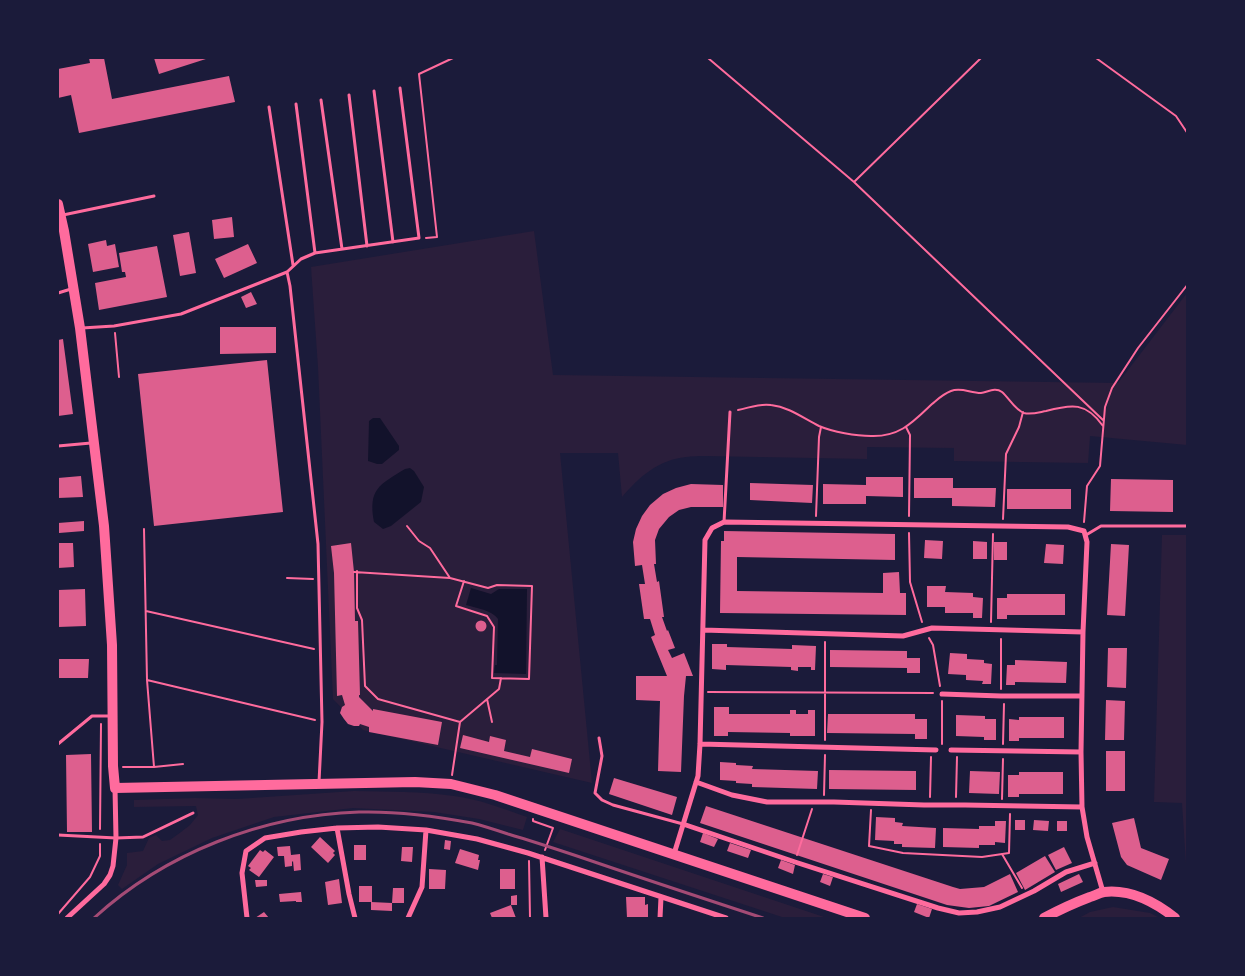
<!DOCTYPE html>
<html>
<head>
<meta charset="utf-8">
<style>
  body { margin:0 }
  #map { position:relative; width:1245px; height:976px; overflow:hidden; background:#1b1b3a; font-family:"DejaVu Sans",sans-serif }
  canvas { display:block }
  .frame { position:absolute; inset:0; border:59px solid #1b1b3a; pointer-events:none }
</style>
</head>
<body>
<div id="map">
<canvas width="1245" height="976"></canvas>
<div class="frame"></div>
</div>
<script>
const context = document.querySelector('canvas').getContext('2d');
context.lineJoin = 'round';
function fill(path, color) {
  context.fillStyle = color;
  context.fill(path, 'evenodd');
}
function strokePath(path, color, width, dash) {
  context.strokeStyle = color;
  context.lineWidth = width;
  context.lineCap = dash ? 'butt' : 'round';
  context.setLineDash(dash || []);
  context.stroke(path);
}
fill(new Path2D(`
  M534,231L553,375L1118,383L1187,293V445L1090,436L1088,463L954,461V448L867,447V459L706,456C699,456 692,456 686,457C658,460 639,477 622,497L618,453H560L592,783L363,730L333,699L318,367L311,267Z
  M1162,535H1187L1188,864H1186L1182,803L1154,802Z
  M354,791C387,792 421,791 454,796C479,799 504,809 527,817L523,830L479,819L434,812L353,808L274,817L212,838L158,864L122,889L118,885L127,865V853L143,851L149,838L156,835L162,841L170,840L181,832L190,825L198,815L196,806L134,807V800L195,798L237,799Z
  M560,829L827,918H785L553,842Z
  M1113,907L1150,913L1160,918H1079L1090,912Z`), '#2a1e3b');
fill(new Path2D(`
  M373,418H380L399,446V450L382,464H377L368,461L369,421Z
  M410,468L414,471L424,487L421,502L391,526L383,529L374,522C368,489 379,485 405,469Z
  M471,588L491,594L499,589H527L526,674L494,673L495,665H497L498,619C492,610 476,608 466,605Z`), '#12122b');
fill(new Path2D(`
  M89,58H104L112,99L229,76L235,102L79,133L71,95L58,98V69L90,63Z
  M154,58H209L159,74Z
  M232,217L234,237L214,239L212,220Z
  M189,232L196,273L180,276L173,235Z
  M106,240L107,246L115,244L119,267L93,272L88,244Z
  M248,244L257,263L224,278L215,259Z
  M157,246L167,297L99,310L95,283L126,277L125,272H122L119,253Z
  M251,292L257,304L246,308L241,297Z
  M220,327H276V353L220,354Z
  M63,339L73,414L58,416V340Z
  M267,360L283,512L154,526L138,374Z
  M81,476L83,497L58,498V478Z
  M866,477H903V497L866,496V504H823V484L866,485Z
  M914,478H953V488H996L995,507L952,506V498H914Z
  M1111,479L1173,480V512L1110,511Z
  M750,483L813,485L812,503L750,500Z
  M691,484L723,485V507H691L679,510L669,517L659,529L655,540L656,564H654L657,582L659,581L664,617H662L667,631L668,630L675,648L668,650L672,658L684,653L693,676H686L684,696L681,772L658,771L660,701L636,700V676H667L651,637L655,635L650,619H644L639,584H645L642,565L635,566L633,542L636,529L642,516L650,505L663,494L676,488Z
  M1007,489H1071V509H1007Z
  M84,521V531L59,533L58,523Z
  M724,531L895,534V560L737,557V591L883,593V573L899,572L900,593H906V615L720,613L721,541H724Z
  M925,540L943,541L942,559L924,558Z
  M973,541L987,542V559H973Z
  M994,542H1007V560H994Z
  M58,543H73L74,567L58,568Z
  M351,543L354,572L355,621H358L360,695H359V697L373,711V709L442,722L438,745L369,732V727L360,724L359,726H354L348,724L344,719L340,713L342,707L345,705L342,695L337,696L334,573L331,546Z
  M1046,544L1064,545L1063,564L1044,563Z
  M1111,544L1129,545L1125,616L1107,615Z
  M927,586H946L945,592L973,593V597L983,598L982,618H973V613H945V607H927Z
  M85,589L86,626L58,627V590Z
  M1007,594H1065V615H1007V619H997V598H1007Z
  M475.5 626a5.5 5.5 0 1 1 11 0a5.5 5.5 0 1 1-11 0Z
  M712,644H727V647L792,649V645L816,646L815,670H811V667H798V671L791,670V667L726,665V670L712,669Z
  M1108,648H1127L1126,688L1107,687Z
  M830,650L907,651V658H920V673H907V668L830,667Z
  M950,653L967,654V659L984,660V663L992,664L991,684H982L983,681L966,680V675L948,674Z
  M58,659H89L88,678H58Z
  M1015,660L1067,662L1066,683L1015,682V685H1006L1007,665H1015Z
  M1106,700L1125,701L1124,740H1105Z
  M714,707H729V714H790V710H796V714H808V710H815V736H790V733L728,732V736H714Z
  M828,714H915V719H927V739H915V734L827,733Z
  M956,715L985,716V719H996V740H984V737L956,736Z
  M1019,717H1064V738H1019V741H1009V719L1019,720Z
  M463,735L489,742L490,736L506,740L504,751L530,757L532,749L572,759L569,773L460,748Z
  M1106,751H1125V791H1106Z
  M91,754L92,832H67L66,755Z
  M720,762L736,763V765L753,766L752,769L818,771L817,789L752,787V784L736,783V781L720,780Z
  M829,770L916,771V790L829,789Z
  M970,771L1000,772L999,794L969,793Z
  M1019,772H1063V794H1019V797H1008V775H1019Z
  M614,778L677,797L672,815L609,794Z
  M706,806L953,887L960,889L984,887L1010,874L1018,892L989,906L969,908L947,905L700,823Z
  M876,817L895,818V822L903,823L902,826L936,828L935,848L902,847V844H894V841L875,840Z
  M1134,818L1141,848L1169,859L1161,880L1127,865L1121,857L1112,823Z
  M1015,820H1025V830H1015Z
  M1034,820L1049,821L1048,831L1033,830Z
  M995,821H1006L1005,843L995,842V845H979V848L943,847V828L979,829V826H995Z
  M1057,821H1067V831H1057Z
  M703,833L718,839L714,847L700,842Z
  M320,837L335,851L333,853L335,855L328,863L311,847Z
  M445,840L451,841L450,850L444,849Z
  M730,843L751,850L748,858L727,851Z
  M354,845H366V860H354Z
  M290,846L291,855L300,854L301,870L294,871L293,861L292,862V866L285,867L284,856H278L277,847Z
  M402,847H413L412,862L401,861Z
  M1064,847L1072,863L1056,870L1048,855Z
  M460,849L479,855L478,860H480L478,870L455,863Z
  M260,850L263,852L265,850L274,857L259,877L249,870L251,868L248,866Z
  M1045,856L1055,872L1025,890L1016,873Z
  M781,860L795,865L793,874L778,868Z
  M429,869L446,870L445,889H429Z
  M500,869H515V889H500Z
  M823,874L833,877L830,886L820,882Z
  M1079,874L1083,882L1061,892L1058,884Z
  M339,879L342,903L328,905L325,882Z
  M255,880H267V886L256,887Z
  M359,886H372V902H359Z
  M393,888H404V903H392Z
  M301,892L302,902H296V901L280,902L279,894Z
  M517,895V905H511V896Z
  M626,897H645V905L648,904V918H627Z
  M371,902L392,903V911L371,910Z
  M917,904L932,909L929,918L914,912Z
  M511,905L516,918H492L490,913Z
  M264,912L269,918H255Z`), '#dd5f8e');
strokePath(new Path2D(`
  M708,58L854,182L1103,420
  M1096,58L1176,116L1188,134
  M854,182L981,58
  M426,238L437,237L419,74L453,58
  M115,333L119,377
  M738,410C749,408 759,403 771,405C789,407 803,418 819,426C833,432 856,436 871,436C900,437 913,422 932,404C938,399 943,394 951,391C961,387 970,393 981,393C988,392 995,387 1002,392C1009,398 1015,410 1024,413C1031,415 1040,412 1046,411C1072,404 1086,402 1103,426
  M906,427L910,435L909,516
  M816,516L819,437L821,427
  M1003,519L1006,454L1019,427L1023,412
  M1084,522L1087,486L1100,466L1105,407L1112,388L1138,348L1188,284
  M407,526L419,541L430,548L450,578
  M144,529L147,680L154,767
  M909,533L910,582L922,622
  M357,571V608L362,620L365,686L378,699L460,722
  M354,572L450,578L488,588L497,585L532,586L529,679L492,678L494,627L487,616L456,606L464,581
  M287,578L313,579
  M146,611L314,649
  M991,622L993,534
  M929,638L933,645L940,686
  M147,680L315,720
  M1001,689V639
  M708,692L933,693
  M487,699L492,722
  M942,701V744
  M825,740V642
  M1003,744L1004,704
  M123,767H154L183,764
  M452,775L460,722L499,689L501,678
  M824,795L825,755
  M930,797L931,757
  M956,797L957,757
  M1002,799L1003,759
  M871,810L869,846L903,853L982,857L1009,853L1010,814
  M533,819V821L553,828L545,850
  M100,829L101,724
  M1002,854L1022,888
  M797,855L812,809
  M529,861L530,918
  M58,914L90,877L100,856V844`), '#ff6b9d', 2);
strokePath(new Path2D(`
  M374,91L393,242
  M349,95L367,246
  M321,100L342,249
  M296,104L315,253
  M269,107L293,265
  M63,215L154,196
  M287,272L290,286L318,544L322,722L319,782
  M58,293L71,289
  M82,328L114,326L181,314L287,272L301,259L315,253L419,238L400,88
  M58,446L91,443
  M724,522L730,412
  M1086,535L1101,526H1188
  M599,738L602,756L595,793L602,800L613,805L683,824
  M58,744L92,716H110
  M58,835L116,838L143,837L193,813`), '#ff6b9d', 3);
strokePath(new Path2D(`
  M703,630L903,636L932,628L1083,632
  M942,694L1001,696H1082
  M700,744L936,750
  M951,750L1081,752
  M696,782L732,795L767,802H834L924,805H965L1082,807
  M683,824L795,862L938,908L959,913L977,912L1000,907L1034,891L1066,872L1095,863
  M337,828L349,894L355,918
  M674,854L698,776L700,744L705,540L712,528L724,522L1068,527L1084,531L1087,542L1083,632L1081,752L1082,807L1087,837L1103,892
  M542,857L546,918
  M67,918L104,884L110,875L113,866L116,838L115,788
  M247,918L242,873L246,851L265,838L301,832L337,828L378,827L426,830L477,839L528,853L726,918
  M408,918L422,887L426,830
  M660,918L661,897`), '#ff6b9d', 5);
strokePath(new Path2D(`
  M58,204L64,231L80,328L104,526L112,645L113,766L115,788L415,782L451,784L495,795L865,918
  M1044,918C1059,910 1074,903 1090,897C1094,896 1099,893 1104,892C1131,889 1155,902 1175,918`), '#ff6b9d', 10);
strokePath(new Path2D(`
  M94,918C165,853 263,815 359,812C396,811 435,816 472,823C484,826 496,830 508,834C532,841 556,849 580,857C641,878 702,898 763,918`), '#a44b75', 3);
</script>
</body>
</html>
